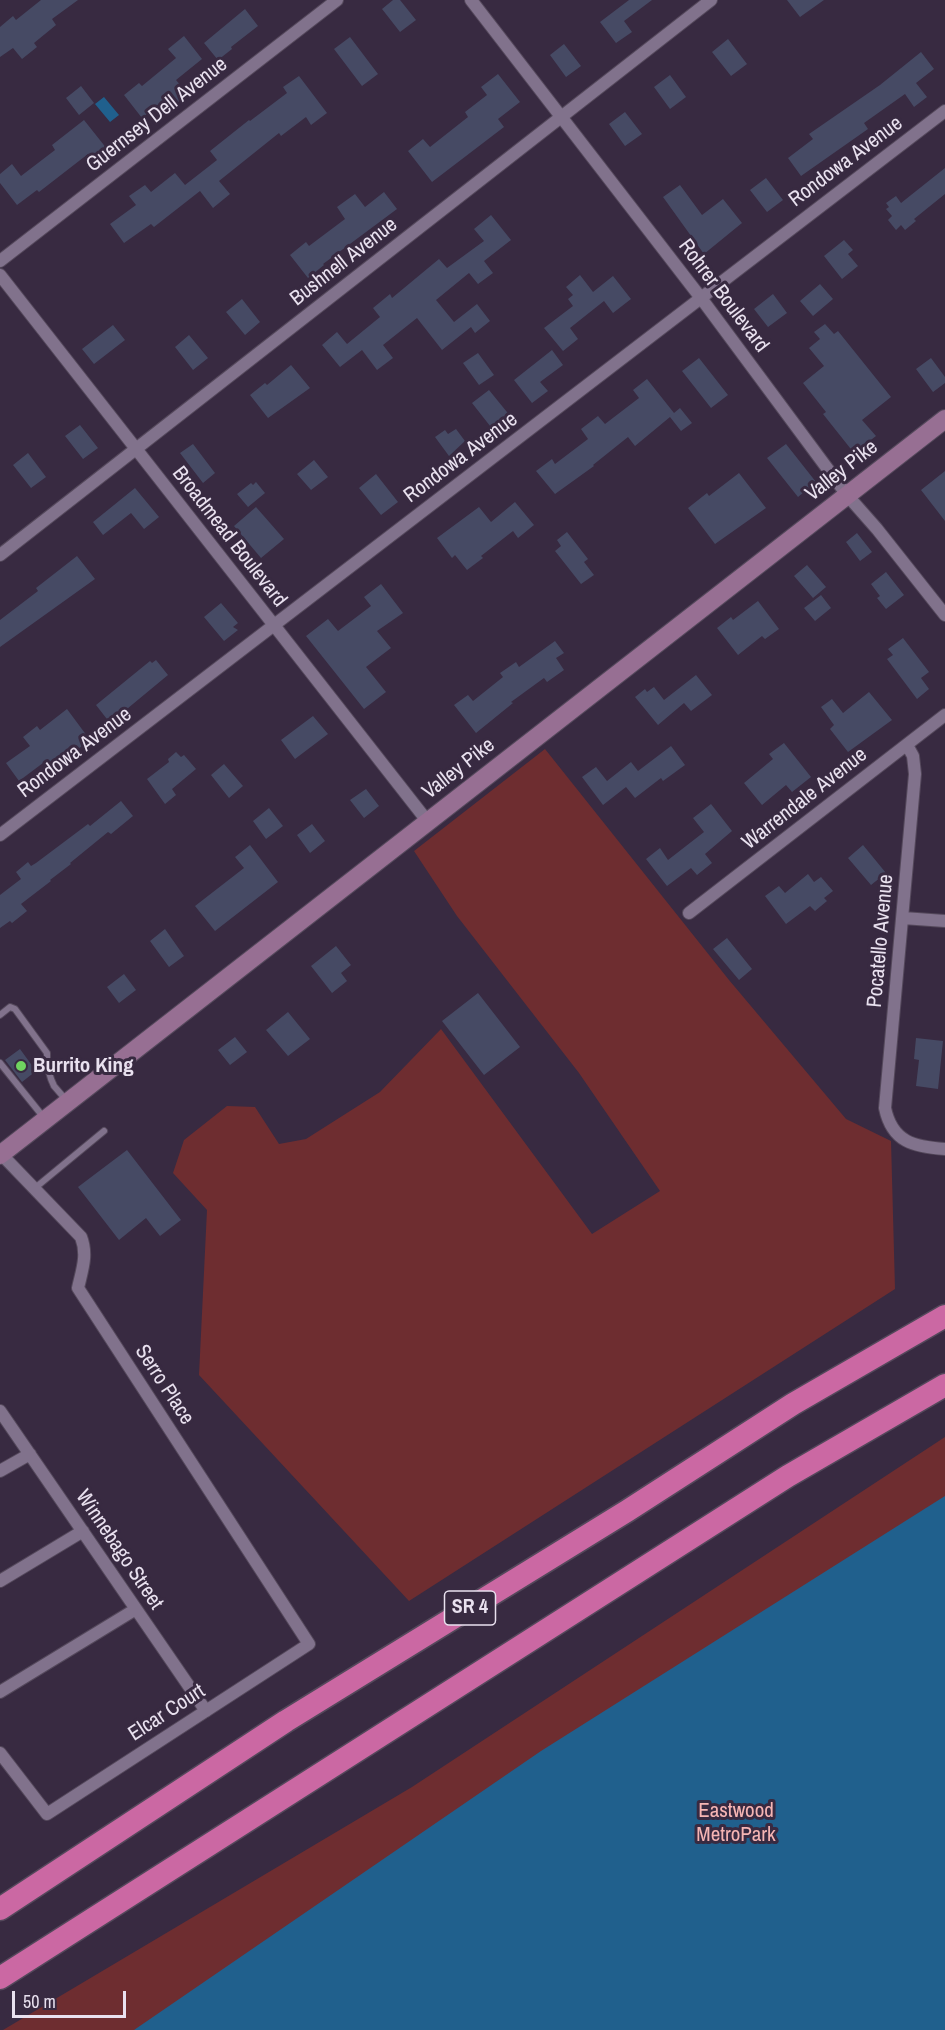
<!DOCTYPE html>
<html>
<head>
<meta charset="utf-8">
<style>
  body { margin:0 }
  #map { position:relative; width:945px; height:2030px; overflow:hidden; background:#382a41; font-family:"Archivo Narrow",sans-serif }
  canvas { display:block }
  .scale { position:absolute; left:12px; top:1991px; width:114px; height:27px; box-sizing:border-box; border:3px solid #e9e1ef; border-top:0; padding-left:8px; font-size:18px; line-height:21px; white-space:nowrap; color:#e9e1ef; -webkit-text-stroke:4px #382a41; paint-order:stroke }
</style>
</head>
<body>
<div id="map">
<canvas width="945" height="2030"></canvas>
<div class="scale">50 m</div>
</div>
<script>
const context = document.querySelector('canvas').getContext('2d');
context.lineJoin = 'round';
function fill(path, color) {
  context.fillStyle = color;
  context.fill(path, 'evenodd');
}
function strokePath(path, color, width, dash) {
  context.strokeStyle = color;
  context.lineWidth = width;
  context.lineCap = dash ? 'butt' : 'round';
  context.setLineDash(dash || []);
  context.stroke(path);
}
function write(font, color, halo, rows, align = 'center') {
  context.font = font + ' "Archivo Narrow",sans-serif';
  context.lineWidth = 6;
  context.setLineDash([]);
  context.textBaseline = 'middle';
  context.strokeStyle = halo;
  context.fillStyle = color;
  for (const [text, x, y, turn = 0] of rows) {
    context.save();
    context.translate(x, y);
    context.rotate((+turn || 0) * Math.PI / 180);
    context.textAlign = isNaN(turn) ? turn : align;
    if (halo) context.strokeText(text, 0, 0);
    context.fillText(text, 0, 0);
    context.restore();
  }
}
fill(new Path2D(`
  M545,749L729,980L846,1119L891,1141L895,1289L409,1601L199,1375L207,1210L173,1173L184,1140L227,1106L255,1107L279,1144L306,1139L380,1092L441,1029L592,1234L660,1191L579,1073L457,916L414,851Z
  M945,1437V2030H3L412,1787Z`), '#6e2d30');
fill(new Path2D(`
  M104,97L119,115L110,122L95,104Z
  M945,1496V2030H134L541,1751Z`), '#20608d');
fill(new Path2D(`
  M41,0H78L52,19L56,25L34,43L37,47L22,59L13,48L0,57V27L13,16L16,20Z
  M393,0H400L416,20L400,32L382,9Z
  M629,0H652L624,21L632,32L616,43L600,22Z
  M787,0H824L800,17Z
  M245,9L258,26L231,47L232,49L218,60L204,43Z
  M184,36L202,59L176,80L188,94L171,108L165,99L142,118L124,95L139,83L142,86L176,58L168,49Z
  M350,37L378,74L362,86L334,49Z
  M728,39L747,64L731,76L712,52Z
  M564,44L581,66L566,77L550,55Z
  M921,52L934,69L916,83L927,97L914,107L905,94L864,123L868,129L801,176L788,158L813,139L809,134L880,85Z
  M498,74L520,102L498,119L504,127L432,182L408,151L423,139L430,147L468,117L465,112L487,95L481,87Z
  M670,75L686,97L670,109L654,87Z
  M299,76L327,113L311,125L306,117L281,136L279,133L219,181L230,194L213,208L200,191L154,227L151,224L124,243L110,224L136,205L129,196L145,185L151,192L175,173L185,185L217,160L210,151L249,120L250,121L287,93L283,87Z
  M81,86L94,103L79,115L66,98Z
  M625,112L642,134L625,146L609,124Z
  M84,120L111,154L97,165L88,154L39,192L37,190L17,205L0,183V174L12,164L21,176L55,150L52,145Z
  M945,168V194L914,219L916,221L905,230L901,225L896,230L888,220L892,216L886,209L889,207L886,203L896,196L901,203Z
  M766,178L783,200L767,212L750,190Z
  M680,185L702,215L723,199L742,223L704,254L663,197Z
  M384,192L397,209L323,264L324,265L308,278L290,255L306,242L309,246L345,219L337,207L355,194L365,207Z
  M491,215L511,240L484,261L493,273L478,284L469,273L436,300L454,322L477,304L490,321L475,333L471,327L442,350L417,318L383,345L393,358L377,370L362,350L340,367L322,345L337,332L347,344L380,317L373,308L390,294L392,298L439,259L447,268L484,241L474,229Z
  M844,240L853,250L848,254L858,266L842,279L824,256Z
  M580,275L593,292L613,276L631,299L613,313L604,301L570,328L578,339L563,351L544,328L573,306L568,299L573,295L566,287Z
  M820,284L833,299L813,316L800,301Z
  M773,294L787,313L768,327L754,309Z
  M242,299L260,322L245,335L226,312Z
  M825,324L834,334L838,331L891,397L862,420L876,436L854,453L823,414L826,412L803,383L824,366L809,348L820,339L814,332Z
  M113,325L125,340L94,364L82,349Z
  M189,335L208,358L193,370L175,347Z
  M552,350L563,365L540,382L548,391L532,403L514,380Z
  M478,353L494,375L479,385L463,363Z
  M699,358L728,395L711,408L682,371Z
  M931,358L945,377V383L933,392L916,369Z
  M291,365L310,388L268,418L250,395L265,383L267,385Z
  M647,379L674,413L680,408L692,423L681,431L670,417L635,446L628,437L593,465L594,466L555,494L536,471L552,459L555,464L588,439L581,429L598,416L605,424L639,398L633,390Z
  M489,390L511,417L494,431L472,403Z
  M80,425L98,448L83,459L65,436Z
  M456,429L465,441L449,456L435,437L445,430L448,434Z
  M193,444L215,473L203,483L180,453Z
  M786,444L816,482L798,497L767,458Z
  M28,453L46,477L31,488L13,465Z
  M314,460L328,477L311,490L297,474Z
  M945,471V521L921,490Z
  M739,473L766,508L715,544L688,508L707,493L709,496Z
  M376,474L398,502L381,515L359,488Z
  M256,482L265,493L248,507L237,494L251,483L253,485Z
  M135,488L159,517L144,529L131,513L103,535L93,522Z
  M515,502L534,525L518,538L513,531L481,556L483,558L467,570L455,555L452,558L437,538L479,507L491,522Z
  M256,507L284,539L261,558L234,526Z
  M567,532L588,559L584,562L594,575L581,584L555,551L561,546L557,540Z
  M857,533L872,552L860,561L846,542Z
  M77,556L95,579L0,647V620L38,591L36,588Z
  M807,565L826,587L813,598L794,576Z
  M886,572L904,595L886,609L877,598L880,596L871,584Z
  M381,584L403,613L377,631L391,648L366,667L386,692L364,709L306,636L328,619L338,631L371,606L364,597Z
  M821,595L831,608L815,621L804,608Z
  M758,601L779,629L765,639L762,636L738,655L717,628L731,617L733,620Z
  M221,603L238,623L233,627L238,630L224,641L204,617Z
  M903,638L929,672L921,678L929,689L917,699L887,659L893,655L888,649Z
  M555,641L564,653L556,658L564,670L547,682L544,678L511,702L513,703L476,733L454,705L468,695L473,701L503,677L500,673L516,662L519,667Z
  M156,660L168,675L110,723L96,705L150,661L152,663Z
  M696,675L712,695L691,711L684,703L658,725L635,697L645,689L647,692L654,687L664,700Z
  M869,692L892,720L848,752L830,729L834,725L821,707L832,699L843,713Z
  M67,709L90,740L78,749L75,746L46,767L43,763L19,781L6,763L30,746L23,737L37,726L40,730Z
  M313,716L328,734L295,759L281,740Z
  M784,743L811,777L792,792L786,785L762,805L744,783L773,759L769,754Z
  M671,746L685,765L663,781L661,778L635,798L626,787L603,805L582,777L596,767L607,781L631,762L638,771Z
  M176,752L181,757L184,755L196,769L172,789L176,795L165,804L147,779L169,762L168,759Z
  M224,764L243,786L229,798L211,775Z
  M366,789L379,806L364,818L350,800Z
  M121,801L133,816L111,834L108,832L70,863L71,864L50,880L51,881L21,904L27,911L12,923L10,921L0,928V895L21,879L16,872L28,862L31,866L36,863L88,824L90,826Z
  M711,804L732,831L705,854L712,863L697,875L691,868L667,886L646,859L660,848L668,860L704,832L693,818Z
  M269,808L283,826L266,839L253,821Z
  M312,824L325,841L310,853L297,835Z
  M250,845L278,882L215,931L195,906L244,868L235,857Z
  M863,845L886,873L871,885L848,858Z
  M808,874L814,882L821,877L833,891L824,898L827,901L815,911L810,906L786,924L765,896L779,886L785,893Z
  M165,929L184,956L169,967L150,941Z
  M727,938L752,969L739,980L713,949Z
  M336,946L351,965L341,973L347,981L332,993L311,966Z
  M124,974L136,990L119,1003L107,987Z
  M478,993L520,1047L484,1075L442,1021Z
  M288,1012L310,1039L288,1056L266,1030Z
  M235,1037L247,1052L230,1065L218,1050Z
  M916,1038L943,1041L938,1089L916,1086L919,1060L914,1059Z
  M20,1049L36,1071L22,1082L5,1060Z
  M127,1150L181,1220L160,1236L146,1218L119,1240L78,1187Z`), '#464a64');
const lane = new Path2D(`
  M0,1015L10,1007L15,1009L47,1053V1065L51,1079L54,1086L67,1101
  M0,1063L45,1119
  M35,1188L104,1131`);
const street = new Path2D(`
  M471,0L701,298L847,495L877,529L945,615
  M0,261L337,0
  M0,275L428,822
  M0,555L711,0
  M907,745L913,756L915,774L885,1108C892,1142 914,1147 945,1149
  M0,835L945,111
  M689,913L945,715
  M903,918L945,921
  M0,1411L206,1711
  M0,1471L30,1454
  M0,1581L83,1531
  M0,1692L136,1609
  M0,1753L47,1814L309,1644L78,1288C82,1270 88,1255 81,1237L1,1154`);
const secondary = new Path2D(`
  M0,1155L945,419`);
const highway = new Path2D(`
  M0,1909L286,1721L627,1511L793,1404L945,1316
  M0,1978L788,1476L945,1385`);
strokePath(lane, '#54485b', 8);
strokePath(street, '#54485b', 14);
strokePath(secondary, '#54485b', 20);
strokePath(highway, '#54485b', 25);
strokePath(lane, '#81728c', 6);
strokePath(street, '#81728c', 12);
strokePath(secondary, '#976f93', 18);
strokePath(highway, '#cb68a3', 22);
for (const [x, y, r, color] of [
  [21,1066,6,"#6fd360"]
]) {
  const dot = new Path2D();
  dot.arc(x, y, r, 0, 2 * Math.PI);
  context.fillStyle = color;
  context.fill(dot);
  strokePath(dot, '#382a41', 2);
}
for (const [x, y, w] of [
  [470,1608,51]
]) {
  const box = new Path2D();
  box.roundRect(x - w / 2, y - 17, w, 34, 4.5);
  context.fillStyle = '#382a41';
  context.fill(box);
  strokePath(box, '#e9e1ef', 1.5);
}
write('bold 20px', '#e9e1ef', null, [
  ["SR 4",470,1608]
]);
write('21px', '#e9e1ef', '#382a41', [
  ["Guernsey Dell Avenue",157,115,-38],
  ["Rondowa Avenue",846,162,-37],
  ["Bushnell Avenue",344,262,-38],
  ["Rohrer Boulevard",723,296,53],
  ["Rondowa Avenue",461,458,-37],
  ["Valley Pike",842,471,-38],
  ["Broadmead Boulevard",229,537,52],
  ["Rondowa Avenue",75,753,-37],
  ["Valley Pike",459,769,-38],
  ["Warrendale Avenue",805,799,-38],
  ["Pocatello Avenue",881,941,-85],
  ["Serro Place",164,1385,57],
  ["Winnebago Street",119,1550,56],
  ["Elcar Court",167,1713,-33]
]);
write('bold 21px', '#e9e1ef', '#382a41', [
  ["Burrito King",33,1066]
], 'left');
write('21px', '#f6b5b4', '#382a41', [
  ["Eastwood",736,1811],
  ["MetroPark",736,1835]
]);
</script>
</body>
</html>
